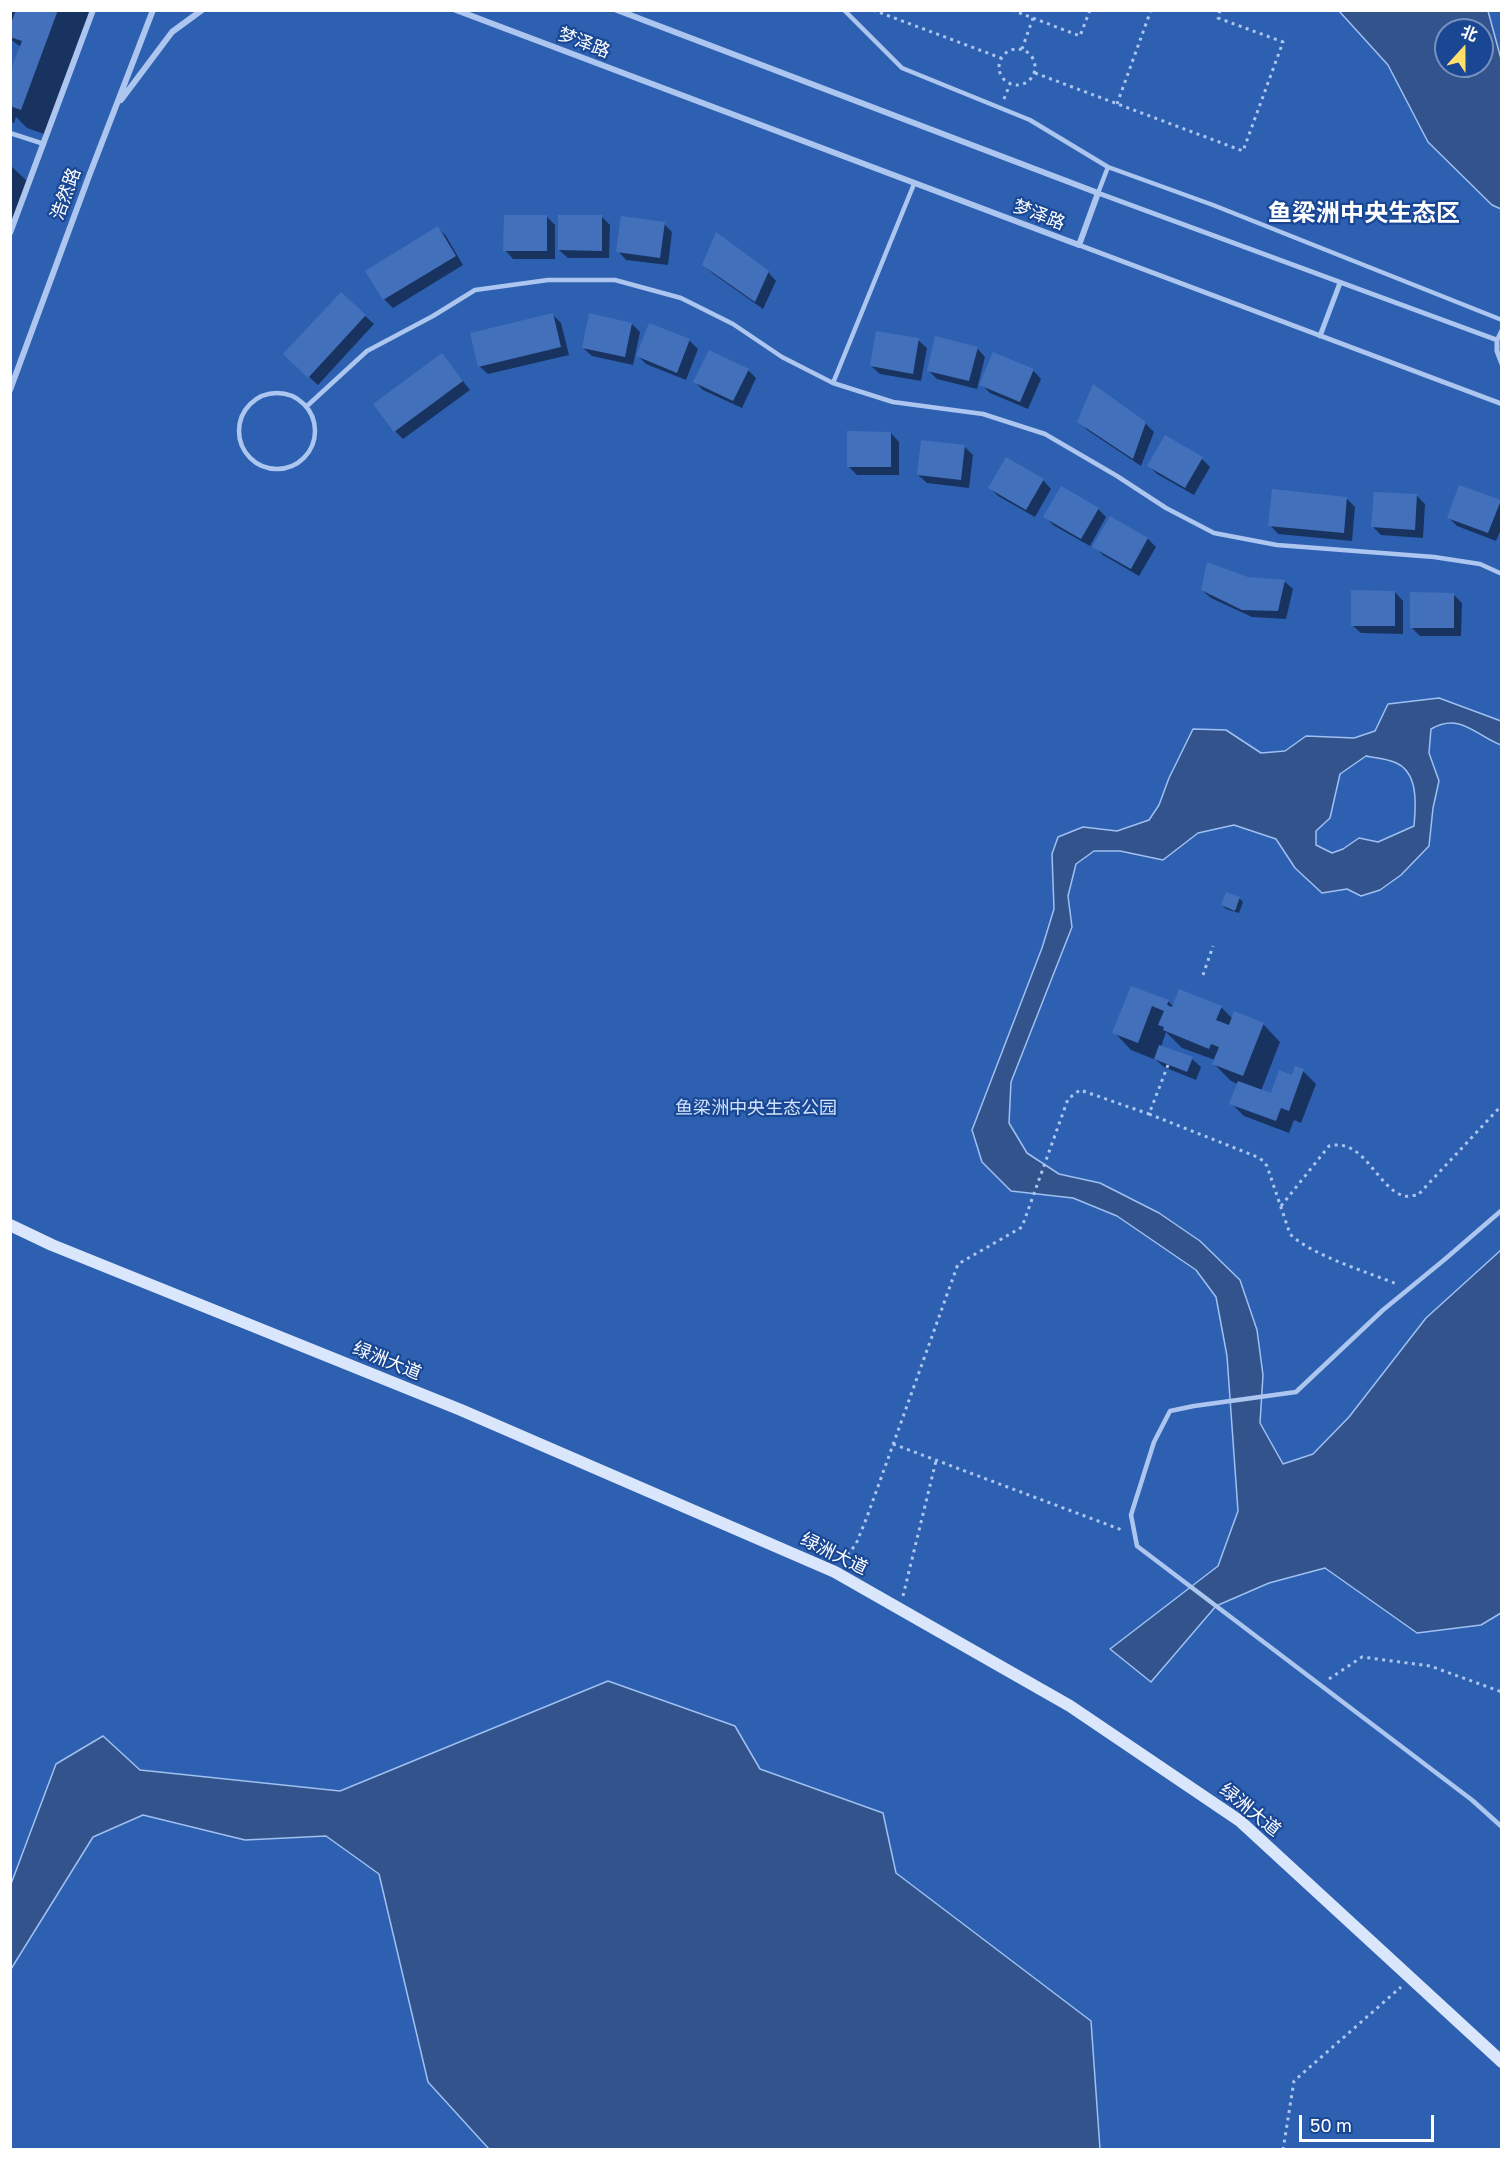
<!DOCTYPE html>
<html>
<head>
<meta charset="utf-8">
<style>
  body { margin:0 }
  #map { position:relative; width:1512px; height:2160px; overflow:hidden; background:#1a4794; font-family:"Golos Text","Noto Sans SC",sans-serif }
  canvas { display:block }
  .frame { position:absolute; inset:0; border:12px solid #fff; pointer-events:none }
  .north { position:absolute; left:1434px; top:18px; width:60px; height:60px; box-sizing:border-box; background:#1a4794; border:2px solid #7691bf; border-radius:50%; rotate:21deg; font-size:16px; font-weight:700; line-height:24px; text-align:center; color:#fff }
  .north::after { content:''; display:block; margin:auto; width:21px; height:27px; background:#ffde6a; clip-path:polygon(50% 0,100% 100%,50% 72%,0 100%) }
  .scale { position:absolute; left:1299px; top:2115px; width:135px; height:27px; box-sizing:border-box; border:3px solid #fff; border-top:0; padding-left:8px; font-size:18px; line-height:21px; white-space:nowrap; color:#fff; -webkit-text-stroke:4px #1a4794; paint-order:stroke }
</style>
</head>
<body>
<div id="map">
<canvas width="1512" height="2160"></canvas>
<div class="frame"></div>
<div class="north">北</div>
<div class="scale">50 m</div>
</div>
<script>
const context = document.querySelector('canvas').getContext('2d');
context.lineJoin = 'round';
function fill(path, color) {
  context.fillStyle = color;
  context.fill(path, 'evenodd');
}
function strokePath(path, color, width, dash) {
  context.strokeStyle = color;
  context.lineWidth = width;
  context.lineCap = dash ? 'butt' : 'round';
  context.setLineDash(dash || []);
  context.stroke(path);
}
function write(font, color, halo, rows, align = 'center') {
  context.font = font + ' "Golos Text","Noto Sans SC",sans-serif';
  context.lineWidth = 4.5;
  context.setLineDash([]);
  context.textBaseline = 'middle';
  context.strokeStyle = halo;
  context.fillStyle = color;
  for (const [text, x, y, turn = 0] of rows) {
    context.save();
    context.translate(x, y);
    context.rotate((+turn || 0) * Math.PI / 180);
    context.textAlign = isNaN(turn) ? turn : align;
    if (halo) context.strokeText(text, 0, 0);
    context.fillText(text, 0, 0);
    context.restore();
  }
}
fill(new Path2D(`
  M11,11H1501V2149L11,2150ZM1446,30H1482V66H1446Z`), '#2e60b2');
const water = new Path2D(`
  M1339,11H1488L1501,59V209L1492,205L1428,142L1388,65ZM1446,30H1482V66H1446Z
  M1439,698L1501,721V745C1475,735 1460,712 1431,729L1429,753L1439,781L1433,808L1429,846L1401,875L1380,890L1361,896L1347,889L1322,893L1295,868L1276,839L1234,825L1198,833L1163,860L1120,851H1094L1076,864L1068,896L1072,927L1011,1082L1009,1123L1027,1153L1059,1174L1100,1183L1159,1213L1200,1241L1240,1280L1257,1330L1263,1375L1260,1423L1283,1464L1313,1454L1349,1417L1426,1318L1501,1250V1613L1481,1625L1417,1633L1325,1568L1269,1583L1216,1606L1151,1682L1110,1649L1218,1566L1238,1511L1227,1356L1216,1297L1196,1270L1117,1216L1073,1198L1011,1191L982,1162L972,1130L1042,948L1054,909L1052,854L1058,837L1083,827L1117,831L1149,820L1159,805L1169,778L1193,729L1226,730L1261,753L1285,751L1306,736L1354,738L1375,731L1388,704ZM1366,756C1375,758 1386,759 1394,762C1419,771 1416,805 1414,826L1378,842L1359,838L1343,849L1332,853L1316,845V831L1330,818L1340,774Z
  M608,1681L735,1726L760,1769L883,1813L896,1873L1091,2021L1100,2149H489L428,2082L379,1874L326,1836L245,1840L143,1815L93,1837L11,1969V1884L56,1764L103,1736L140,1770L340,1791Z`);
fill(water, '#33538c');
strokePath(water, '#9fc0f1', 1.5);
fill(new Path2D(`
  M10,10H93L47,135L27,128L16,117L14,123L10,122V70L21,47L10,39Z
  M10,165L27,181L10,227Z
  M601,216L610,225L609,258H568L559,250Z
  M547,217L555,225V259H513L505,250Z
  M664,224L672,232L668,265L626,260L618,251Z
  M438,228L446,236L463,265L393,308L384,299Z
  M704,265L768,272L776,281L763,309L712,273Z
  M341,294L374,324L318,385L293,362Z
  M553,315L561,323L569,355L488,374L479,366Z
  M632,324L640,332L633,365L592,356L583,348Z
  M689,340L698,349L686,380L646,364L638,356Z
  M918,340L927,348L921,381L880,374L871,366Z
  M977,348L985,357L977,389L937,379L928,370Z
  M442,355L470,390L403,439L395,431Z
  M748,370L756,378L742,408L703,390L695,382Z
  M1033,370L1041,379L1028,409L990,393L981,384Z
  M1079,421L1145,423L1154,432L1141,466L1087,430Z
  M891,433L899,442V475H857L849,467Z
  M964,446L973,455L969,488L927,483L918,475Z
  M1202,459L1210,467L1194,495L1157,474L1149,466Z
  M1043,480L1051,489L1035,517L998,496L990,488Z
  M1417,496L1425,504L1423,538L1381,535L1373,527Z
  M1347,499L1355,507L1352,541L1278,534L1270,525Z
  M1500,502L1502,503V527L1496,541L1457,526L1449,518Z
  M1098,509L1106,517L1090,546L1053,525L1045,516Z
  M1111,518L1148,539L1156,547L1139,576L1103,555L1094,546Z
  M1247,579L1284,581L1293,589L1286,619L1252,617L1211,598L1202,590Z
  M1395,592L1403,601V634L1361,633L1352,625Z
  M1453,594L1462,603L1461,636H1420L1411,627Z
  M1239,898L1243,902L1239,913L1226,909L1222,905Z
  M1132,988L1168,1001L1174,1007H1221L1233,1019L1263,1024L1280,1042L1261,1091L1272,1095L1293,1077L1303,1071L1316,1084L1301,1123L1294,1120L1289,1133L1244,1116L1231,1103L1238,1084L1231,1081L1214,1064L1215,1060L1182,1048L1166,1032L1161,1047L1192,1059L1201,1067L1196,1080L1164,1067L1156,1060L1131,1050L1114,1032Z`), '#0007');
fill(new Path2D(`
  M16,10H58L21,110L10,106V71L22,41L10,37V26Z
  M504,215H547V251H503Z
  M558,215H602V251L558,250Z
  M621,216L665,222L660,258L616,252Z
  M438,226L456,256L383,300L365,271Z
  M716,232L769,271L755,302L702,265Z
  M341,292L366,315L308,378L283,354Z
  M553,313L561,347L478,367L470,333Z
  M589,313L632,323L625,357L582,348Z
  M649,323L690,339L677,373L636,356Z
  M876,331L919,338L913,374L870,366Z
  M935,336L978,347L969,381L927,371Z
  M709,350L749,369L733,401L693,382Z
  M993,352L1034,369L1020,402L979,385Z
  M442,353L463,381L394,432L373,404Z
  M1093,384L1146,422L1133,459L1077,422Z
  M847,431L891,432V467H847Z
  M1165,435L1203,457L1185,488L1147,466Z
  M921,440L965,445L961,480L917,475Z
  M1006,457L1044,479L1026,510L988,488Z
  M1459,485L1501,500L1488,533L1447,518Z
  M1061,486L1099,508L1081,539L1043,517Z
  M1272,489L1347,497L1344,533L1268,526Z
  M1374,492L1417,494L1415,530L1371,527Z
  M1110,516L1148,538L1131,569L1092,547Z
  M1207,562L1248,577L1285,580L1278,611L1242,610L1201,590Z
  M1351,590L1395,591V626H1351Z
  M1410,592L1454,593V628H1410Z
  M1226,892L1240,897L1235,911L1221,905Z
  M1131,986L1169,1000L1167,1005L1172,1007L1179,989L1214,1003L1222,1006L1216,1020L1229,1025L1234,1011L1264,1023L1243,1076L1212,1064L1219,1047L1211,1044L1209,1049L1163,1030L1164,1027L1158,1025L1164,1011L1152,1006L1138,1043L1112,1033Z
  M1159,1045L1193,1057L1187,1072L1154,1059Z
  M1295,1066L1304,1069L1289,1111L1281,1108L1276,1121L1229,1104L1238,1081L1271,1093L1279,1070L1292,1075Z`), '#4370bb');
strokePath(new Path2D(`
  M873,10L1001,58
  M1012,10L1080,36L1090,10
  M999 67a18 18 0 1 1 36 0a18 18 0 1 1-36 0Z
  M1022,49L1033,18
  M1035,73L1243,151L1283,42L1218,18L1220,10
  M1004,99L1010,84
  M1117,104L1151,10
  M1203,975L1213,946
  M1168,1065L1149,1114L1260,1158L1267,1166L1290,1234C1311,1255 1367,1272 1397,1284
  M1281,1206L1329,1146C1364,1137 1377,1188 1404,1196C1408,1197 1414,1195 1418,1195L1502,1105
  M893,1444L1122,1530
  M843,1561L856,1544L867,1517L958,1264L1022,1227L1068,1099L1080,1090L1149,1114
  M903,1596L936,1461
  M1329,1679L1362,1657L1430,1666L1502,1692
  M1283,2150L1294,2081L1401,1987`), '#acc6ef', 3, [3, 4.5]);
strokePath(new Path2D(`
  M844,10L902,68L1030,120L1108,167L1213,205L1502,320
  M10,133L44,144
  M1098,193L1108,167
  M1497,340L1502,330
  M833,383L914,184
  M239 431a38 38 0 1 1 76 0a38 38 0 1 1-76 0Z
  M307,406L367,351L433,316L475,290L548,280H615L681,298L733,324L782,357L833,383L893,402L983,414L1045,434L1117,476L1166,508L1214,533L1277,545L1434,557L1480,564L1502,574
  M1502,1210L1444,1260L1383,1310L1296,1392L1194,1406L1170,1411L1154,1442L1131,1515L1137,1546L1472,1800L1502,1827`), '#acc6ef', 4.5);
strokePath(new Path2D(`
  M1098,193L1497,340V351L1502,364
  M1079,245L1502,404
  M1320,336L1340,283`), '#acc6ef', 5);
strokePath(new Path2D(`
  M456,10L1079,245L1098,193L617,10
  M121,100L172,32L202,10
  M10,233L93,10
  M10,390L89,176L153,10`), '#acc6ef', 6);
strokePath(new Path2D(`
  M10,1225L52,1245L461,1410L835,1572L1070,1706L1240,1821L1502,2062`), '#d9e6fb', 12);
write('18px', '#fff', '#1a4794', [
  ["梦泽路",584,43,21],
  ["浩然路",66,194,-70],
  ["梦泽路",1039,215,21],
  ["绿洲大道",387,1361,22],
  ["绿洲大道",834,1554,26],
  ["绿洲大道",1250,1810,39]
]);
write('18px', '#d2e2fb', '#1a4794', [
  ["鱼梁洲中央生态公园",756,1108]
]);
write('bold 24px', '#fff', '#1a4794', [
  ["鱼梁洲中央生态区",1364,213]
]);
</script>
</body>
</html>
